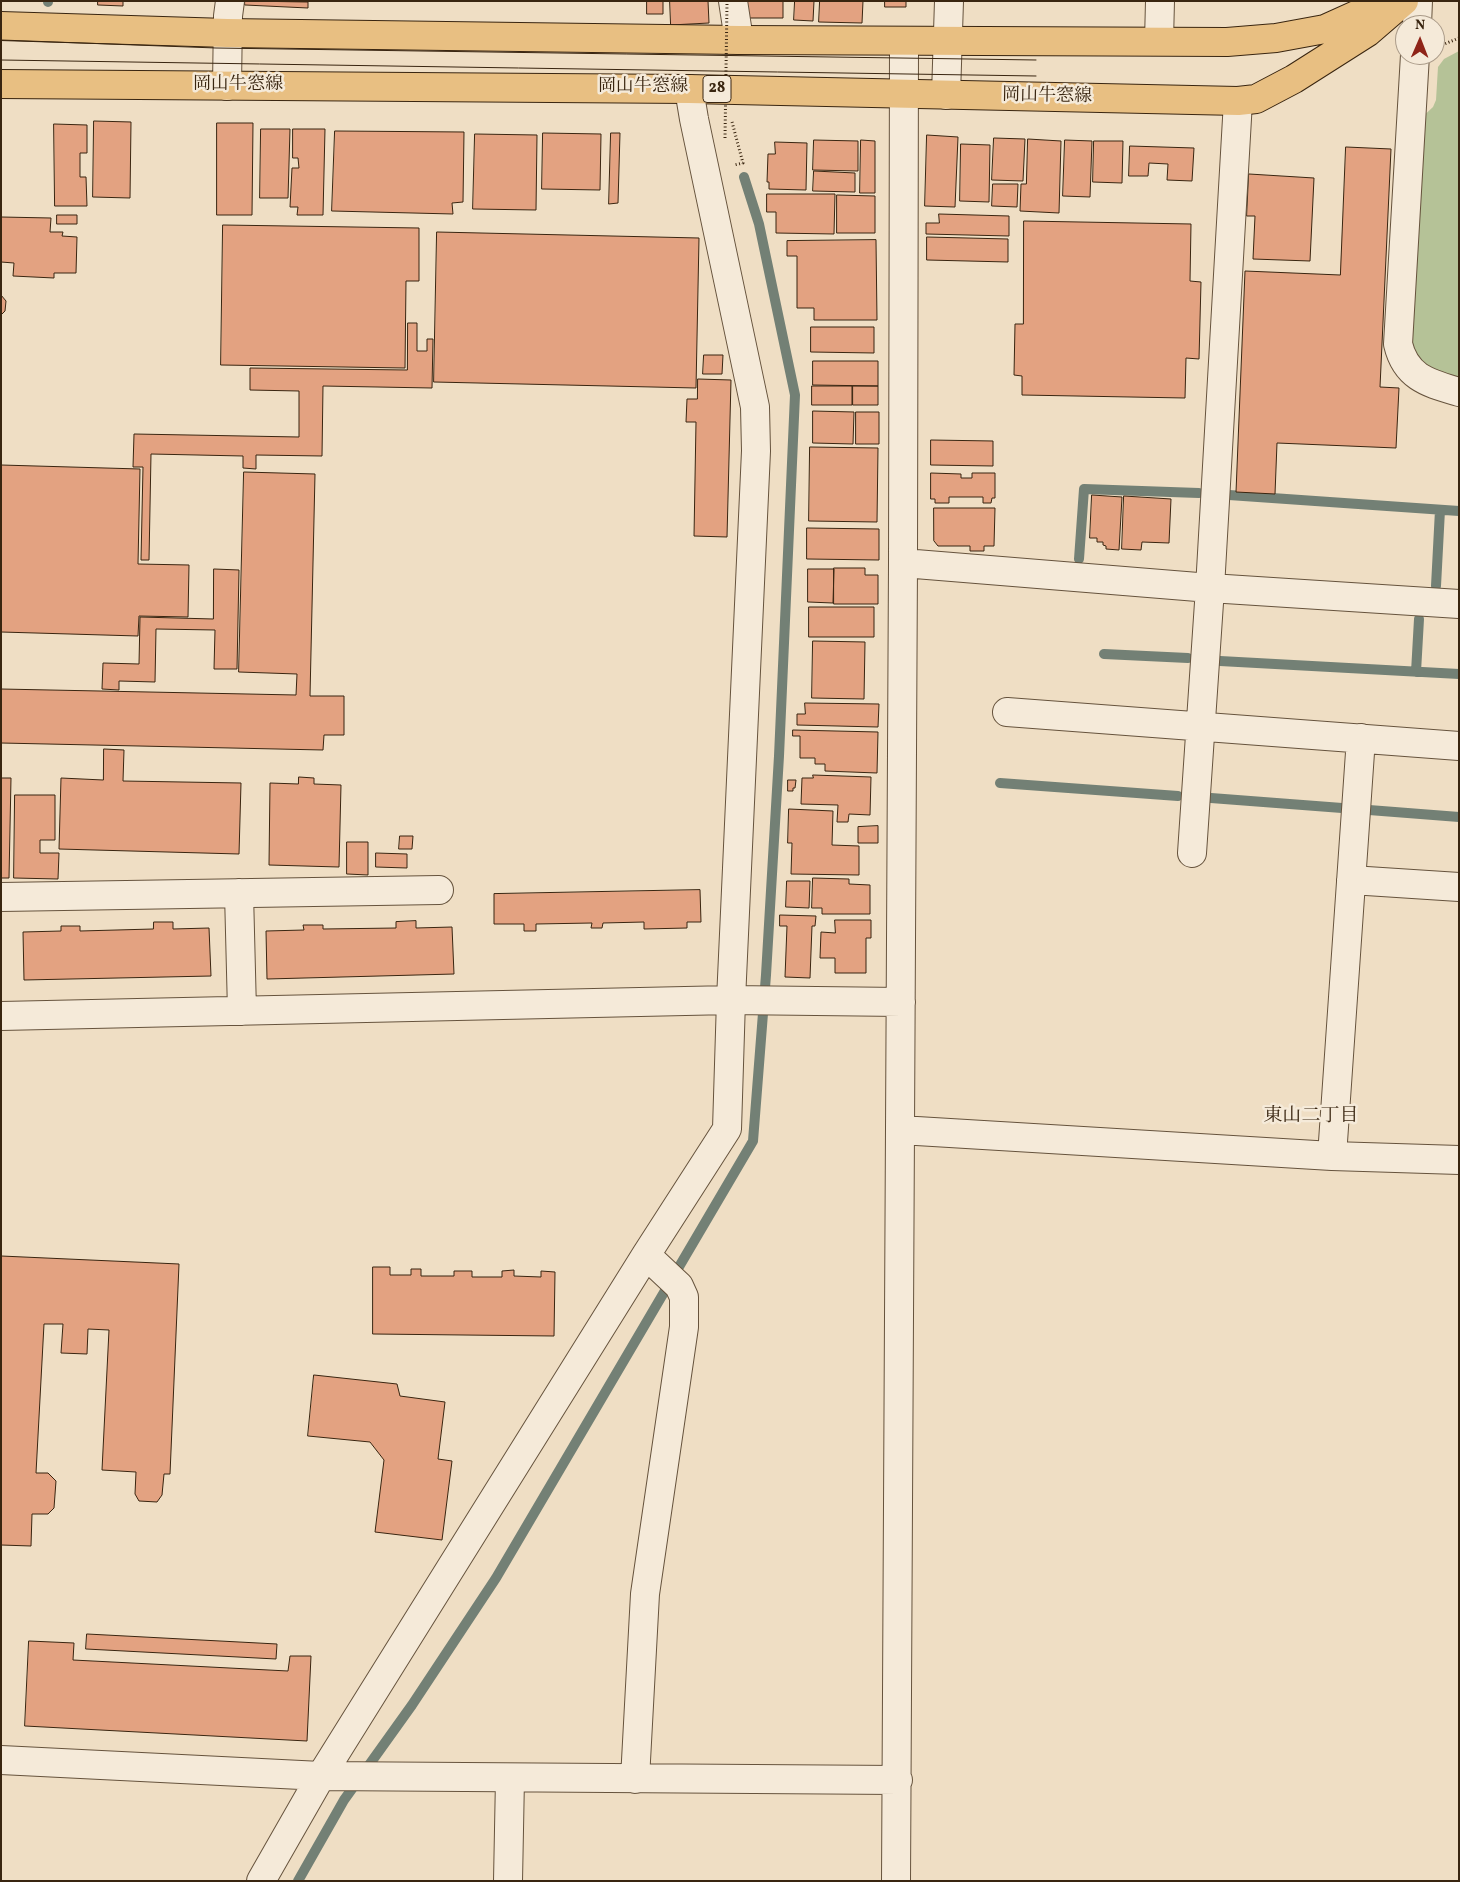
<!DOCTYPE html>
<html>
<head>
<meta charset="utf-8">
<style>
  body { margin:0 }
  #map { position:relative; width:1460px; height:1882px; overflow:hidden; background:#efdec4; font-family:Vollkorn,serif }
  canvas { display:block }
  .frame { position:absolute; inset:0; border:2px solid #392510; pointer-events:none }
  .north { position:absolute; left:1395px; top:15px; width:50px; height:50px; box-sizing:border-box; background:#f5ead9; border:1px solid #aa9b89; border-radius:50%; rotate:1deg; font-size:14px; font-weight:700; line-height:20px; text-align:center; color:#392510 }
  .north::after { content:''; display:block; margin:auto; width:18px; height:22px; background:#8f2418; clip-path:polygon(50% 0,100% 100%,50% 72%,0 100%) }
</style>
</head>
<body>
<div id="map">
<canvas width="1460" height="1882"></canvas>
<div class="frame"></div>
<div class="north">N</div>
</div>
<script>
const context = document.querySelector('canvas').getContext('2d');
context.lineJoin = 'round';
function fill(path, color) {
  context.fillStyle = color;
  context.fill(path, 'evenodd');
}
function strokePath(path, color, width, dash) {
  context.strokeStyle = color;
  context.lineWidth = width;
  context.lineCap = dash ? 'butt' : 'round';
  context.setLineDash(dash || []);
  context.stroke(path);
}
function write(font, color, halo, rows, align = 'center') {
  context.font = font + ' Vollkorn,"Noto Serif JP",serif';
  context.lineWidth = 5;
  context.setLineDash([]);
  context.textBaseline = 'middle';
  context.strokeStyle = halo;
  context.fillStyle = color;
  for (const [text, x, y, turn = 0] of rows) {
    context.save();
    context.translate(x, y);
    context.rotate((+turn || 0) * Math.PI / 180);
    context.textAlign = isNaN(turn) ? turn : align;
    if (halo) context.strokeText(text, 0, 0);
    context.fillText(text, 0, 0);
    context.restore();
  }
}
fill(new Path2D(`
  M1459,51V385L1413,361L1404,329L1417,122L1433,107L1436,100L1438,67L1444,59Z`), '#b5c297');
strokePath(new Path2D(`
  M48,2V1
  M1229,495L1459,511
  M1079,559L1084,489L1199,493
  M1436,586L1440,510
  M1104,654L1188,658
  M1220,661L1459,674
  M1416,672L1419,619
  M1000,783L1178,796
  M1211,798L1342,808
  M1369,810L1459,817
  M298,1881L344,1800L412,1705L496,1578L753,1141L766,975L779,756L795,395L759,224L744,177`), '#738075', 10);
const building = new Path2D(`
  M98,1H123V6L98,5Z
  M245,1L308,2V8L245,5Z
  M647,1H663V14H647Z
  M670,1H708L709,23L671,25Z
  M742,1H783V18H742Z
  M795,1H814L813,21L794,20Z
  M820,1H863L862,23L819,22Z
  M885,1H906V7H885Z
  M94,121L131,122L130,198L93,197Z
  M217,123H253L252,215H217Z
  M54,124L87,125V153H80V177H86L87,206H55Z
  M261,129H290L288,198H260Z
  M293,129H325L323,215H297L298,207H290L292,168H299L298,158H293Z
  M335,131L464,132L463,202L452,203L453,214L332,211Z
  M543,133L601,134L600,190L542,189Z
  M611,133H620L618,203L609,204Z
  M475,134L537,135L536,210L473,209Z
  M927,135L958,137L955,207L925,206Z
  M994,138L1025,139L1023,181L992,180Z
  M1028,139L1061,141L1059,213L1020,211L1021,184H1026Z
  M814,140L858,141V171L813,170Z
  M861,140L875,141V193H860Z
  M1065,140L1092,141L1090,197L1063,196Z
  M1094,141H1123L1122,183L1093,182Z
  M775,142L807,143L806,190L769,189V182H767L768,154H775Z
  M961,144L990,145L989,202L960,201Z
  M1130,146L1194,148L1192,181L1167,180L1168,164L1149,163L1148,176H1129Z
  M1346,147L1391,149L1380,387L1399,388L1396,448L1277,443L1275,494L1236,492L1245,271L1340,275Z
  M814,171L855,173V192L813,191Z
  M1249,174L1314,178L1310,261L1253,259L1255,216H1247Z
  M993,184H1018L1017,207L992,206Z
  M767,194H835L834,234L776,233V212H767Z
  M837,195L875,196V233H837Z
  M939,214L1009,216V236L926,234V223H939Z
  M57,215H77V224H57Z
  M1,217L51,218L50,232H63L62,236L77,237L76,273H54V278L13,276L14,263L1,262Z
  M1024,221L1191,224L1190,281L1201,282L1199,359L1186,358L1185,398L1022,395V376L1014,375L1015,324H1023Z
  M223,225L419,228V281H406L405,368L221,365Z
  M437,232L699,238L696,388L434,382Z
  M927,237L1008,239V262L927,260Z
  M876,240L877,320H814V308H797V256H787V241Z
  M1,295L6,301L5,311L1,315Z
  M408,323H417V351H427V339H433L432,388L323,386L322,456L256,455V469L243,468V456L151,454L149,560H141L143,467H133L134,434L299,437V391L250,390V368L407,370Z
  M811,327H874V353L811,352Z
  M704,355H723L722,374H703Z
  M813,361H878V386L813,385Z
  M698,379L731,380L727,537L694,536L696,422H686L687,399H697Z
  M812,386H852V405H812Z
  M853,386H878V405H853Z
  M813,411L854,412L853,444L813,443Z
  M856,412H879V444H856Z
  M931,440L993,441V466L931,465Z
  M810,447L878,448L877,522L809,521Z
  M1,465L140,469L138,564L189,565L188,617L139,616L138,636L1,632Z
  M244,472L315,474L310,696H344V735H324L323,750L1,743V689L296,695L297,674L239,672Z
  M931,473L961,474V478H972V473H995V498H992L991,503H983V497H949V503H935V499H931Z
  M1092,495L1122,497L1119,550L1106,549V546L1103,545V542H1097V538H1090Z
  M1124,496L1171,499L1169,543L1142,542L1141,550L1122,549Z
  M934,508H995L994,546H984V551H970V546H938L934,541Z
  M807,528L879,529V560L807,559Z
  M834,568H865V575H878V604H834Z
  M214,569L239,570L237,669H214L215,630L156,629L155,682L119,681V690L102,689L103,663L139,664L140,617L213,619Z
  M808,569H834L833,603L808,602Z
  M809,607H874V637H809Z
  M813,641L865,642L864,699L812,698Z
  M805,703L879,704L878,727L797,725V714H805Z
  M793,730L878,732L877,773L825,771V764H815V758H800V736H793Z
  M104,749L124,750L123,781L241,783L239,854L59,849L61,778L103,780Z
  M813,775L871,777L870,815L849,814L848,822H837L838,805L801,804L802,778H813Z
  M299,777L314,778V784L341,785L339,867L269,865L270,783L298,784Z
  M1,778H11L9,878H1Z
  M788,780H796L795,788H793V791H788Z
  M15,795H55V840H40V853H59L58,879L14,878Z
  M789,809L833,811L832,845L859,846V875L791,874L792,843H788Z
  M878,826V843H858V827Z
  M400,836H413L412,849H399Z
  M347,842H368V875L347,874Z
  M376,853L407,854V868L376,867Z
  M813,878L849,879V884L870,885V914H822V908H812Z
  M787,881H810L809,908L786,907Z
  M700,890L701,922H687V928L644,929V922L603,923L602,928H591L592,923L536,924V931H524V924H494V894Z
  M780,915L816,916L815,926H812L810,978L785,977L787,926H780Z
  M835,920H871V938H866V973H835V958H820L821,932L835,933Z
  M416,921V928L452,927L454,974L267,979L266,931L304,930L303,925H323V929L396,928V922Z
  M154,922H173V929L209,928L211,976L24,980L23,932L61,931V926H80V931L153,929Z
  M1,1256L179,1264L170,1474H164L162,1495L157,1502L139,1501L135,1494L136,1472L102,1470L109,1330L88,1329L87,1354L61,1353L63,1324H44L36,1473H48L56,1481L54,1508L48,1514H32L31,1546L1,1545Z
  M373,1267H390V1275H411V1269H421V1276H454V1271H472V1277H502V1271L514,1270V1276L541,1277V1271L555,1272L554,1336L373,1334Z
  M314,1375L397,1384L400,1396L445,1402L438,1459L452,1461L442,1540L375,1532L384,1460L370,1442L308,1436Z
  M87,1634L277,1644L276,1659L86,1649Z
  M29,1641L74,1643L73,1660L288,1671L290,1656H311L307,1741L25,1726Z`);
fill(building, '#e3a281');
strokePath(building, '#392510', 1);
const minor = new Path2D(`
  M733,1L739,40
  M1417,25L1418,1
  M1159,41L1160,1
  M1415,55L1398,344C1406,378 1429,383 1459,392
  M227,86L228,16L230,1
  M946,95L949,1
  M903,563L1210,588L1459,604
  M1007,712L1459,746
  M1192,853L1210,588L1238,101
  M1351,880L1459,887
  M239,893L242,1011
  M1,897L439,890
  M1,1016L731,1000L901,1002
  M900,1130L1332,1156L1459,1160
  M1332,1156L1361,738
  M1,1760L321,1776L898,1780
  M635,1779L645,1594L684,1327V1297L679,1286L646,1255
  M261,1881L321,1776L646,1255L727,1129L731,1000L756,451L755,407L694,119L689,89
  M508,1881L510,1778
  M896,1881L903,563L904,41`);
const major = new Path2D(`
  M1,26L227,33L739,40L1227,42L1276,38L1325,29L1387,1
  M1,84L689,89L1238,101L1256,99L1294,79L1368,32L1404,1`);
strokePath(minor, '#66533d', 30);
strokePath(major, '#392510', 30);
strokePath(new Path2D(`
  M1442,45L1459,38
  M732,122L743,163L734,165`), '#392510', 3, [1, 2.5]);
strokePath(minor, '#f5ead9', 28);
strokePath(major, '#e8bf82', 28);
strokePath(new Path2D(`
  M1,40L216,48L1036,60
  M1,60L1036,76`), '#392510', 1);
strokePath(new Path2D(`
  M725,138L727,3`), '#392510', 3, [1, 2.5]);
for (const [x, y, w] of [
  [717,89,28]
]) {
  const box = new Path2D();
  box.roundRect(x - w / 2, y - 13.5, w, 27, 4);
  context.fillStyle = '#f5ead9';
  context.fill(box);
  strokePath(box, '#392510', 1);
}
write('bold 16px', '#392510', null, [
  ["28",717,89]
]);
write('18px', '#392510', '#f5ead9', [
  ["岡山牛窓線",238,86],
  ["岡山牛窓線",643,88],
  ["岡山牛窓線",1047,97,1]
]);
write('19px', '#392510', '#f5ead9', [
  ["東山二丁目",1311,1118]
]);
</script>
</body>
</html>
